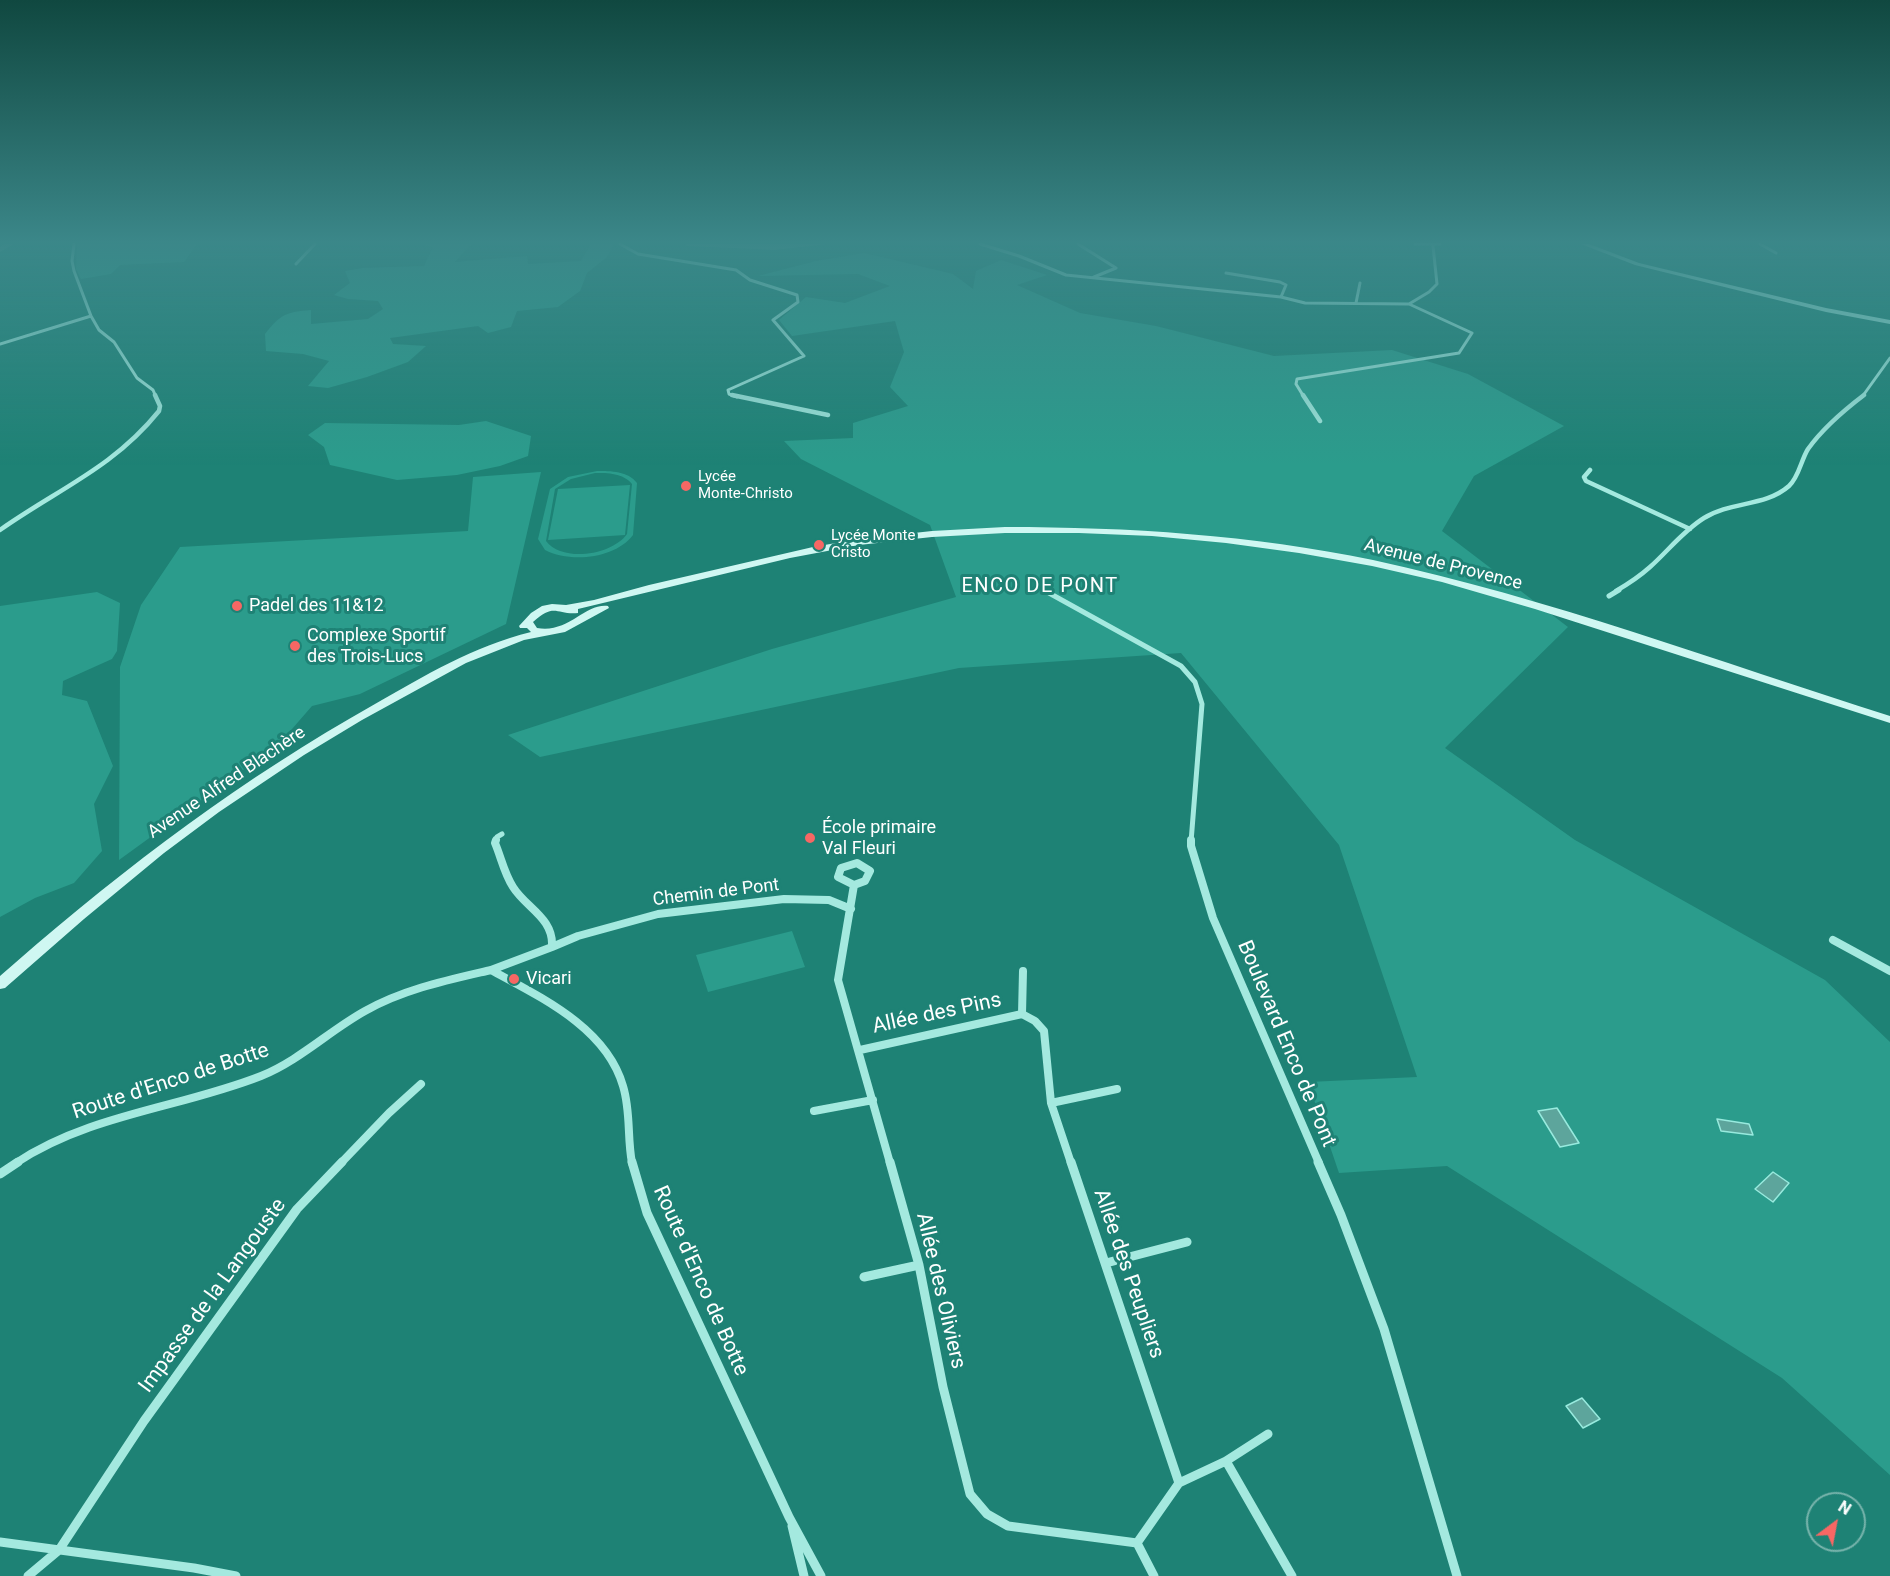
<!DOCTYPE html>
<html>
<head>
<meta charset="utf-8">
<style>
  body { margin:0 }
  #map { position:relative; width:1890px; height:1576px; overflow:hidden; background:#1e8275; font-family:Roboto,sans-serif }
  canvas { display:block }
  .north { position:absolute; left:1806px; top:1492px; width:60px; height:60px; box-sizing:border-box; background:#1e8275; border:2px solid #78b4ac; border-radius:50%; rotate:32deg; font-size:16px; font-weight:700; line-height:24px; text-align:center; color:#fff }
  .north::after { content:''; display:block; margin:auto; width:21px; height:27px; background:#f76764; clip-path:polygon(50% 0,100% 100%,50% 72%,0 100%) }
</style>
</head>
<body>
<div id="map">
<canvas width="1890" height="1576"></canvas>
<div class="north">N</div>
</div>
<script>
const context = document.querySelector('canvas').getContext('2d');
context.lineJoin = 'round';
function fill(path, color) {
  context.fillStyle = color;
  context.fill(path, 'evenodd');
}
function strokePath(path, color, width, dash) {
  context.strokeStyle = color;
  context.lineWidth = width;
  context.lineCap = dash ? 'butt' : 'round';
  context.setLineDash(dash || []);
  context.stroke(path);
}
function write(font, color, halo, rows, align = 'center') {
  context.font = font + ' Roboto,sans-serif';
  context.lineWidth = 6;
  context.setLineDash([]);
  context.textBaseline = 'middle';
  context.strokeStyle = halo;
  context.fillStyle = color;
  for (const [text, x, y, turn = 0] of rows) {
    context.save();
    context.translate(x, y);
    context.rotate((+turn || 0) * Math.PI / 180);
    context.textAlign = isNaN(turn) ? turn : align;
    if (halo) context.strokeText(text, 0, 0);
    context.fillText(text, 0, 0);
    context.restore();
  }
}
fill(new Path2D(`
  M77,244H197L184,262L120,265L111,274L81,279L76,269Z
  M421,244H474L468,247L455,262L527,256L528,264L581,261L591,244H614L607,257L587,273L580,291L558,307L517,311L511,327L488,333L478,326L390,338L393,344L426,346L408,362L367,377L328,388L308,386L329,361L303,354L266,351L265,334C281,314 286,312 311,310V324L368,319L383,309L378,301L348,299L334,295L350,283L345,271L363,268L424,266L433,247Z
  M864,253L953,274L973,289L976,271L1001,260L1047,275L1017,285L1080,313L1156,326L1274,356L1392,350L1468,374L1564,426L1474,476L1442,531L1568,627L1445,748L1575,840L1825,980L1890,1042V1475L1782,1378L1447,1166L1339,1173L1308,1082L1417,1077L1339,845L1181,653L959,668L540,757L508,735L772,649L956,597L930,525L801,459L784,441L853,438V423L908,406L890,387L904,352L895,321L792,336L779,320L806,297L845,303L890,286L858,274L758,276L816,261Z
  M486,421L531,436L528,456L500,466L457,475L397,480L330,465L324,447L308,435L325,423L459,425Z
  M597,471C611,471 628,471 637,483L633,535C615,559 570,563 545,550L538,539L550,489L568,477ZM595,473C608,473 623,473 632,484L627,534C612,555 563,563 546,541L555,489L571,479Z
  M541,472L506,624L360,694L312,706L279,744L119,860L120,667L141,605L180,547L468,531L473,477Z
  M630,485L625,535L548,540L558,489Z
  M97,592L120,603L117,651L112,659L63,681L62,695L87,701L113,766L94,804L102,851L74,883L35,898L0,917V606Z
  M792,931L805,967L708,992L696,955Z`), '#2b9c8c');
const water = new Path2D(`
  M1557,1108L1579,1143L1560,1147L1538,1111Z
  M1717,1119L1749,1124L1753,1135L1721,1131Z
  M1773,1172L1789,1183L1773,1202L1755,1189Z
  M1582,1398L1600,1419L1583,1428L1566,1406Z`);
fill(water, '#5da59c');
strokePath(water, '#98eade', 1.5);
fill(new Path2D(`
  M4,244H14L0,252V247Z
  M684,244H828L775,250L688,246Z`), '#5da59c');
strokePath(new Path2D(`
  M74,244L72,261L74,271L91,316L99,330L114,342L137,378L153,390L156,397
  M620,244L638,254L736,270L750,280L797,295L798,302L773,320L804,356L728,390L729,394L737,397
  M980,244L1019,256L1066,275L1281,297L1305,303L1409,304
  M1078,244L1116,268L1094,277
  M1415,244H1440
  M1760,244L1776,253
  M296,264L315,244
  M1226,273L1280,282L1286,285L1281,297
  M1356,303L1360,283
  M0,344L91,316
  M1304,397L1296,384L1297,379L1459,353L1472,333L1409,304L1429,292L1437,284L1433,246
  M1862,397L1890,358`), '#a4e9df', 3);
strokePath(new Path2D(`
  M732,395L828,415
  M1303,395L1320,421
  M1590,470L1584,477L1586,481L1690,529
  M0,530C58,489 113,468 159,411L160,406L155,395
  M1616,591C1628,584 1640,576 1650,567C1668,551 1683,531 1704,518C1731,501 1765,507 1789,486C1799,477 1801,460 1808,449C1823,428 1843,411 1864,395`), '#a4e9df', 4.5);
strokePath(new Path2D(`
  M1049,593L1181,666L1195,682L1202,704L1191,842
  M1609,596L1619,590
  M495,842L497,837L502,834`), '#a4e9df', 5);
strokePath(new Path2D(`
  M1191,840V846L1213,918L1319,1163
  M857,863L870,871L865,881L854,885L838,877L841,868Z
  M854,885L838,980L890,1163
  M1833,940L1890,971
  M552,947L578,936L658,914L784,899L829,900L851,909
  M491,970L552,947C554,918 526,908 513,887C504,873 501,857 495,843L496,840
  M1022,1014L1035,1021L1044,1031L1051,1103L1071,1163
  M1022,1014L1023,971
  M860,1050L1022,1014
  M1051,1103L1117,1089
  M814,1111L873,1100
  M16,1163C90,1114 180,1108 261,1076C300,1060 329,1031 365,1011C404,989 448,980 491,970C540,997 606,1027 623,1086C631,1112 627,1137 632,1163
  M341,1163L389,1113L421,1084`), '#a4e9df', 8);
strokePath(new Path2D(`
  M632,1162L647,1213L789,1517L821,1576
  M890,1162L919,1265L943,1387L970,1494L987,1514L1008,1526L1137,1543L1154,1576
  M1071,1162L1179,1483L1137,1543
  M1318,1162L1341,1215L1384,1329L1457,1576
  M0,1174L18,1162
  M1106,1263L1187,1242
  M864,1277L919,1265
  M1226,1461L1292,1576
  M1179,1483L1226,1461L1268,1434
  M792,1526L804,1576
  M0,1542L194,1568L236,1576
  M28,1576L59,1550L144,1421L297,1209L342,1162`), '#a4e9df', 9);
fill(new Path2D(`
  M1581,244H1589L1639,263L1826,308L1890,320V324L1826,312L1635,265Z`), '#a4e9df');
fill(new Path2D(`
  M1005,527C1129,527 1252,535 1373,560C1549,598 1719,662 1890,716V723L1535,609L1442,582L1372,566L1299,553L1226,543L1152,536L1079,533H1005L932,537L859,545L790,558L578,609V613C556,615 555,602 533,622L537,628C568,634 585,603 608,606L609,608L565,632L524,640L466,663L362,720L304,755L219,812L164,853L84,919L5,988L0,989V976L15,963C129,864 242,779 375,704C424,676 474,646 531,632L527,628H520L519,626L531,613L542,606L552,604L566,605L594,600L649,585L813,547L859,539L932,531Z`), '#cff7f2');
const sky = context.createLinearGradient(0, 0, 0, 465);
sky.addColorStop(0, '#104840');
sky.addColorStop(0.52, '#3b8789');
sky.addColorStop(1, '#3b878900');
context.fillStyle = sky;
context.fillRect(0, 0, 1890, 465);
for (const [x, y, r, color] of [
  [686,486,6,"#f76764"],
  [819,545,6,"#f76764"],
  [237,606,6,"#f76764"],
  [295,646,6,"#f76764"],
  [810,838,6,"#f76764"],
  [514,979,6,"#f76764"]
]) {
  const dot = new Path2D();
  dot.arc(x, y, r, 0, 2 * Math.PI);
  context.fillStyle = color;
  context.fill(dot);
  strokePath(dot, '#1e8275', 2);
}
write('15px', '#fff', '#1e8275', [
  ["Lycée",698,477],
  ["Monte-Christo",698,494],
  ["Lycée Monte",831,536],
  ["Cristo",831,553]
], 'left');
write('18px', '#fff', '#1e8275', [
  ["Avenue de Provence",1443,565,14],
  ["Avenue Alfred Blachère",227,783,-34],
  ["Chemin de Pont",716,893,-7]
]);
write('18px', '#fff', '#1e8275', [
  ["Padel des 11&12",249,606],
  ["Complexe Sportif",307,636],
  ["des Trois-Lucs",307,657],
  ["École primaire",822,828],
  ["Val Fleuri",822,849],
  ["Vicari",526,979]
], 'left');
context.letterSpacing = '1.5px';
write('20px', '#fff', '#1e8275', [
  ["ENCO DE PONT",1040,587]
]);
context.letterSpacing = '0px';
write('21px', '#fff', '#1e8275', [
  ["Allée des Pins",937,1014,-12],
  ["Boulevard Enco de Pont",1286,1044,67],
  ["Route d'Enco de Botte",171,1082,-18],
  ["Allée des Peupliers",1128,1274,71],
  ["Route d'Enco de Botte",700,1281,66],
  ["Allée des Oliviers",940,1291,77],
  ["Impasse de la Langouste",213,1296,-54]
]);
</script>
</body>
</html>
